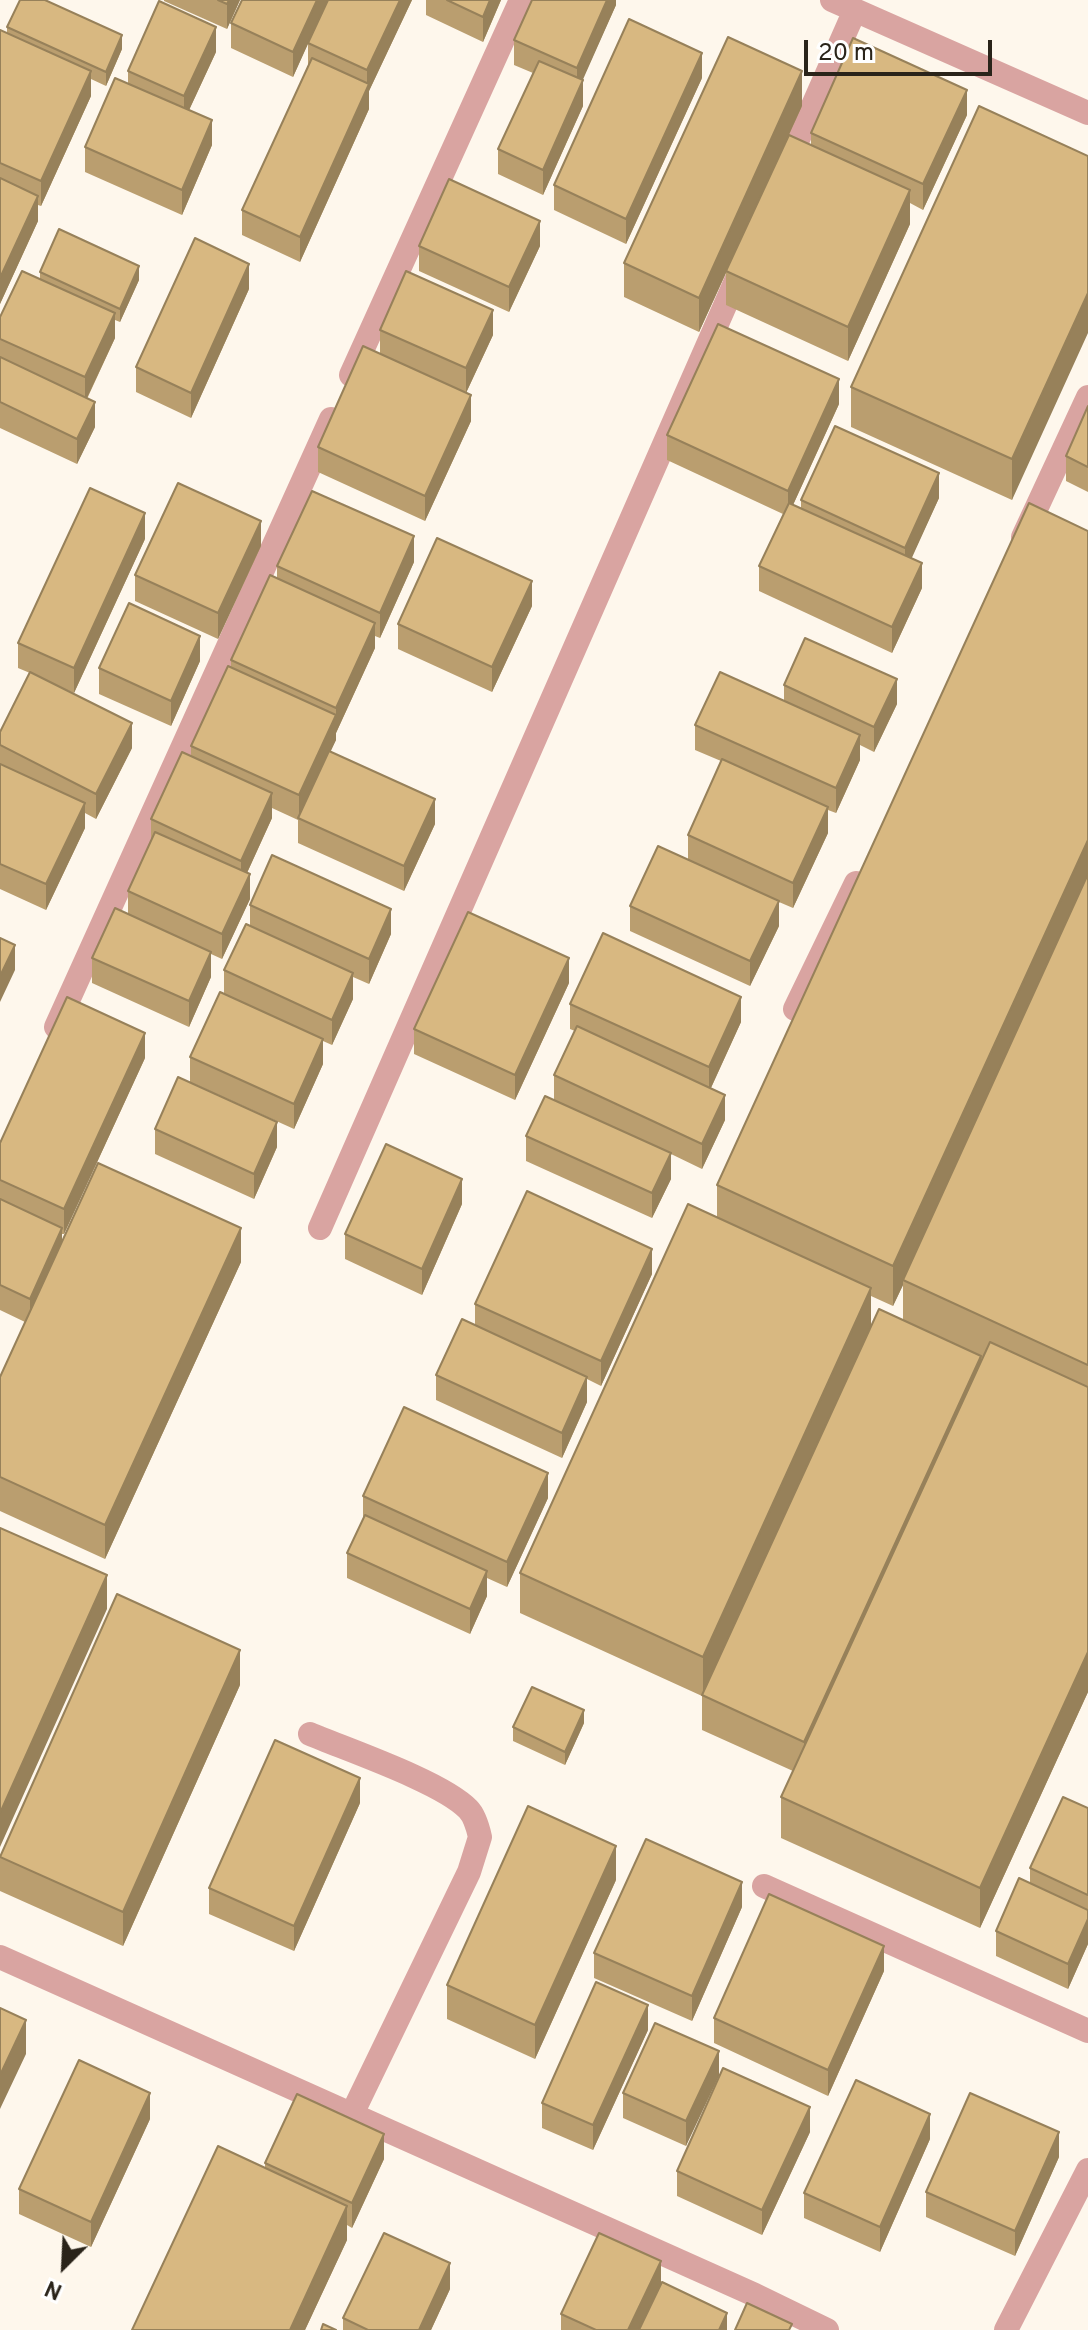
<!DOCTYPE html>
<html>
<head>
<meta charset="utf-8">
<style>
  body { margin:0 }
  #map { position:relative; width:1088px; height:2330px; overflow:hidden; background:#fef7ec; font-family:Overpass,sans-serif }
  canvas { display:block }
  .north { position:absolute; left:24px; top:2226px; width:80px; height:80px; -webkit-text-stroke:6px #fff; paint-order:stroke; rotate:204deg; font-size:22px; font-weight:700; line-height:32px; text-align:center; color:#2a241a }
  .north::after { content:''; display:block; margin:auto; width:28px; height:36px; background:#2a241a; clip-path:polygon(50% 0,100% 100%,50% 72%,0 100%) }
  .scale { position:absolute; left:804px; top:40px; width:188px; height:36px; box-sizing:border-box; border:4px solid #2a241a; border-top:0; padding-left:10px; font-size:24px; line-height:28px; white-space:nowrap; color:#2a241a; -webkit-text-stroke:6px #fff; paint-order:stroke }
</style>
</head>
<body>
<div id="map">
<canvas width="1088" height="2330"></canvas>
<div class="north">N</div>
<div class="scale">20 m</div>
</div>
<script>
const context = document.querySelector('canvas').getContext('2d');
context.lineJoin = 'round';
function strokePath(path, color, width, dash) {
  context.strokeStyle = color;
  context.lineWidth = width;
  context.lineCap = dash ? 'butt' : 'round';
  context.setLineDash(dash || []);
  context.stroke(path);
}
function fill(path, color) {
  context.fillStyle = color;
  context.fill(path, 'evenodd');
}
strokePath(new Path2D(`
  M832,0L1088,113
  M785,169L855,10
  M351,375L521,0
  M1023,537L1088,397
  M795,1009L856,883
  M56,1027L331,419
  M320,1228L738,276
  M310,1734C348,1750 442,1782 468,1809C475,1816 478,1828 480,1837L469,1872L351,2116
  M764,1886L1088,2031
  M0,1957L755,2295L827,2330
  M1006,2330L1088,2170`), '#d9a4a1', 24);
fill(new Path2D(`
  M164,0H240L227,29L164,1Z
  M242,0H412L369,91V109L300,262L242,235V210L308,66V43L293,77L231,48V23Z
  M426,0H501L483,42L426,15Z
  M616,0V5L582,80L583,106L543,195L498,174V149L533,73L514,65V40Z
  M7,27L122,49L106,86L91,79V96L41,206L38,205V221L0,304V30L7,33Z
  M216,52L189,110L212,145L182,215L85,172V147L128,83V71Z
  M702,78L626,244L554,210V185Z
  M802,106L787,139L811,145V133L967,115L923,210L910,203V224L848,361L726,305V273L699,332L624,297V263Z
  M1088,156L1012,500L851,427V387Z
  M419,246H540L509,312L419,271Z
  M40,272L139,280L120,322L115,320V338L87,399L95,427L77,464L0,428V317L40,279Z
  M249,289L191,418L136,392V367Z
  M380,330L493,335L466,393L471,421L425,521L318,472V447L380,354Z
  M839,404L793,505L801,508V500L939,498L911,558L922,588L892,653L759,591V566L783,514L667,460V435Z
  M1088,406V492L1066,481V456Z
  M1088,531V1692L980,1928L781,1838V1797L793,1771L702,1730V1696L520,1613V1573L717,1218V1185ZM903,1285V1320L871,1327V1296L893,1306Z
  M145,539L74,693L53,684L132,748L96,819L85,813V828L46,910L0,889V732L30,673L18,668V643Z
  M261,546L218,639L135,601V575Z
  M414,562L380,638L375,636V648L336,733V740L330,751L435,824L404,891L298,843V820L272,808V818L247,873L250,899L222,959L211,954V977L189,1027L92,983V958L128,914V891L151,842V819L191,756V746L231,667V660L277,578V566Z
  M532,606L492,692L398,649V624Z
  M200,661L171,726L99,694V668Z
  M784,685L897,704L874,752L860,745V760L836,813L828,810V833L793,908L779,902V926L750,986L630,931V906L688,859V835L721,761L695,750V725L784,701Z
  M250,905L391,934L369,984L353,977V999L332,1045L323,1041V1064L294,1129L190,1082V1057L224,994V970L250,926Z
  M569,983L515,1100L414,1054V1029Z
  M570,1004L741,1022L711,1088L725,1120L702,1169L671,1154V1179L652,1218L526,1161V1136L554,1100V1075L575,1031L570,1029Z
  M145,1058L64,1234H62V1240L241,1262L105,1559L0,1511V1377L25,1322L0,1310V1143Z
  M155,1129L277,1147L254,1199L155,1154Z
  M462,1204L422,1295L345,1259V1234Z
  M652,1274L601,1386L587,1379V1402L562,1458L436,1400V1375L475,1325V1304Z
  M363,1496L548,1498L507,1587L487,1578V1596L470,1634L347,1578V1553L363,1519Z
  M240,1685L123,1946L0,1891V1857Z
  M584,1723L565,1765L513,1741V1727Z
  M360,1803L294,1951L209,1914V1888Z
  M1088,1808V1944L1068,1989L996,1956V1931L1030,1884V1868Z
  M616,1880L535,2059L447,2019V1985Z
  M742,1907L692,2021L594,1978V1953Z
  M884,1971L828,2096L714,2043V2018Z
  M648,2030L593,2150L542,2128V2103Z
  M719,2051L686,2146L623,2118V2093Z
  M150,2119L91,2247L19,2214V2189Z
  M810,2132L762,2235L677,2196V2171Z
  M930,2139L880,2252L804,2218V2193Z
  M1059,2157L1015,2256L926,2217V2192Z
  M384,2159L352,2228L347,2225V2240L305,2330H132L265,2168V2163Z
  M661,2284L727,2330H561V2314Z
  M450,2289L431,2330H343V2318Z`), '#ba9e6f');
fill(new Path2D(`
  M229,0H240L227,29V4Z
  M317,0H328L293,77V52Z
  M400,0H412L369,91V109L300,262V237L367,88V70Z
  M490,0H501L483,42V17Z
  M607,0H616V5L577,93V68Z
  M216,27V52L184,121V96Z
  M122,35V49L106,86V72Z
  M702,53V78L626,244V219Z
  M91,71V96L41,206V181Z
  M802,71V106L699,332V298Z
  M583,80V106L543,195V170Z
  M967,90V115L923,210V184Z
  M212,120V145L182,215V190Z
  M910,190V224L848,361V327Z
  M38,196V221L0,304V278Z
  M540,221V246L509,312V287Z
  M249,264V289L191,418V393Z
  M139,266V280L120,322V309Z
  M1088,293V333L1012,500V459Z
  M493,310V335L466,393V368Z
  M115,313V338L85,402V377Z
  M839,379V404L788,516V491Z
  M471,395V421L425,521V496Z
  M95,402V427L77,464V439Z
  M939,473V498L905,573V548Z
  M145,513V539L74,693V668Z
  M261,521V546L218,639V613Z
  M414,536V562L380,638V613Z
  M922,563V588L892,653V627Z
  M532,581V606L492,692V667Z
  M375,623V648L336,733V708Z
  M200,636V661L171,726V701Z
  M897,679V704L874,752V727Z
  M336,715V740L299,820V795Z
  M132,723V748L96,819V794Z
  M860,735V760L836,813V788Z
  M272,793V818L241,886V861Z
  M435,799V824L404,891V866Z
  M85,803V828L46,910V884Z
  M828,807V833L793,908V883Z
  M1088,840V880L903,1280V1285L893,1306V1266Z
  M250,874V899L222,959V934Z
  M779,901V926L750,986V961Z
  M391,909V934L369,984V959Z
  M15,945V970L0,1002V976Z
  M211,952V977L189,1027V1001Z
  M569,958V983L515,1100V1075Z
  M353,973V999L332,1045V1020Z
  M741,997V1022L709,1092V1067Z
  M145,1033V1058L64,1234V1209Z
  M323,1039V1064L294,1129V1104Z
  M725,1095V1120L702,1169V1144Z
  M277,1122V1147L254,1199V1174Z
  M671,1153V1179L652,1218V1193Z
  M462,1179V1204L422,1295V1269Z
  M62,1228V1253L30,1324V1299Z
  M241,1228V1262L105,1559V1525Z
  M652,1249V1274L601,1386V1361Z
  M871,1288V1328L703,1697V1657Z
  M981,1356V1390L804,1776V1742Z
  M587,1377V1402L562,1458V1433Z
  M548,1473V1498L507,1587V1562Z
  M487,1571V1596L470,1634V1609Z
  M107,1575V1609L0,1847V1813Z
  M240,1650V1685L123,1946V1912Z
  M1088,1652V1692L980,1928V1888Z
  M584,1710V1723L565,1765V1752Z
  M360,1778V1803L294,1951V1926Z
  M616,1846V1880L535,2059V2025Z
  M742,1882V1907L692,2021V1996Z
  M1088,1919V1944L1068,1989V1964Z
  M884,1946V1971L828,2096V2070Z
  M648,2005V2030L593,2150V2125Z
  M26,2020V2054L0,2109V2075Z
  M719,2051V2076L686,2146V2121Z
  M150,2093V2119L91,2247V2222Z
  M810,2107V2132L762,2235V2210Z
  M930,2114V2139L880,2252V2227Z
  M1059,2132V2157L1015,2256V2231Z
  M384,2134V2159L352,2228V2203Z
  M347,2206V2240L305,2330H290Z
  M661,2261V2286L640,2330H628Z
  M450,2263V2289L431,2330H419Z
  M727,2313V2330H719Z`), '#97815a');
const building = new Path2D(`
  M20,0H45L122,35L106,72L7,27Z
  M218,0H229L227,4Z
  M242,0H317L293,52L231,23Z
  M328,0H400L367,70L308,43Z
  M447,0H490L483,17Z
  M532,0H607L577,68L514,40Z
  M159,1L216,27L184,96L128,71Z
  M629,19L702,53L626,219L554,185Z
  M0,30L91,71L41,181L0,163Z
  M728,37L802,71L699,298L624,263Z
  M853,38L967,90L923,184L811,133Z
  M312,58L369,84L300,237L242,210Z
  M539,61L583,80L543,170L498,149Z
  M115,78L212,120L182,190L85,147Z
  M979,106L1088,156V293L1012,459L851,387Z
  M789,135L910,190L848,327L726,271Z
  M0,178L38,196L0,278Z
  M449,179L540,221L509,287L419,246Z
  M59,229L139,266L120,309L40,272Z
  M195,238L249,264L191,393L136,367Z
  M22,271L115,313L85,377L0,339V317Z
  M406,271L493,310L466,368L380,330Z
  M718,324L839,379L788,491L667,435Z
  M363,346L471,395L425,496L318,447Z
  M0,357L95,402L77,439L0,402Z
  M1088,406V467L1066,456Z
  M835,426L939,473L905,548L801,500Z
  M178,483L261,521L218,613L135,575Z
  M90,488L145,513L74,668L18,643Z
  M312,491L414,536L380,613L277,566Z
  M789,503L922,563L892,627L759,566Z
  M1029,503L1088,531V840L893,1266L717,1185Z
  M437,538L532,581L492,667L398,624Z
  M270,575L375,623L336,708L231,660Z
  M129,603L200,636L171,701L99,668Z
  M805,638L897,679L874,727L784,685Z
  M228,666L336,715L299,795L191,746Z
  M30,672L132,723L96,794L0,745V732Z
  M720,672L860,735L836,788L695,725Z
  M329,751L435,799L404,866L298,818Z
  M182,752L272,793L241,861L151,819Z
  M722,759L828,807L793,883L688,835Z
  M0,764L85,803L46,884L0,864Z
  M155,832L250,874L222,934L128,891Z
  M658,846L779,901L750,961L630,906Z
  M272,855L391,909L369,959L250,905Z
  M1088,874V1365L903,1280Z
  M115,908L211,952L189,1001L92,958Z
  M468,912L569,958L515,1075L414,1029Z
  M246,924L353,973L332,1020L224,970Z
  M603,933L741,997L709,1067L570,1004Z
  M0,938L15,945L0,976Z
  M220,992L323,1039L294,1104L190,1057Z
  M67,997L145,1033L64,1209L0,1180V1143Z
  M577,1026L725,1095L702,1144L554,1075Z
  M178,1077L277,1122L254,1174L155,1129Z
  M545,1096L671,1153L652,1193L526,1136Z
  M386,1144L462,1179L422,1269L345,1234Z
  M98,1163L241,1228L105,1525L0,1477V1377Z
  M527,1191L652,1249L601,1361L475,1304Z
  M0,1199L62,1228L30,1299L0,1285Z
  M688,1204L871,1288L703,1657L520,1573Z
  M879,1309L981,1356L804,1742L702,1695Z
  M462,1319L587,1377L562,1433L436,1375Z
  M990,1342L1088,1387V1652L980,1888L781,1797Z
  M404,1407L548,1473L507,1562L363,1496Z
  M365,1515L487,1571L470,1609L347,1553Z
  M0,1528L107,1575L0,1813Z
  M117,1594L240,1650L123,1912L0,1857Z
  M532,1687L584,1710L565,1752L513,1727Z
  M275,1740L360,1778L294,1926L209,1888Z
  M1063,1797L1088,1808V1895L1030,1868Z
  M528,1806L616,1846L535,2025L447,1985Z
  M646,1839L742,1882L692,1996L594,1953Z
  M1019,1878L1088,1910V1919L1068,1964L996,1931Z
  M769,1894L884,1946L828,2070L714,2018Z
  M596,1982L648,2005L593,2125L542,2103Z
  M0,2008L26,2020L0,2075Z
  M655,2023L719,2051L686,2121L623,2093Z
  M79,2060L150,2093L91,2222L19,2189Z
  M723,2068L810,2107L762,2210L677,2171Z
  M856,2080L930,2114L880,2227L804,2193Z
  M970,2093L1059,2132L1015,2231L926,2192Z
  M297,2094L384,2134L352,2203L265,2163Z
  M218,2146L347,2206L290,2330H132Z
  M384,2233L450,2263L419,2330H368L343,2318Z
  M599,2233L661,2261L628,2330H596L561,2314Z
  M662,2282L727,2313L719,2330H639Z
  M747,2303L792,2324L789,2330H735Z
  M323,2324L336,2330H321Z`);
fill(building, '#d8b881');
strokePath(building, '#97815a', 2);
</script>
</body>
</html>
